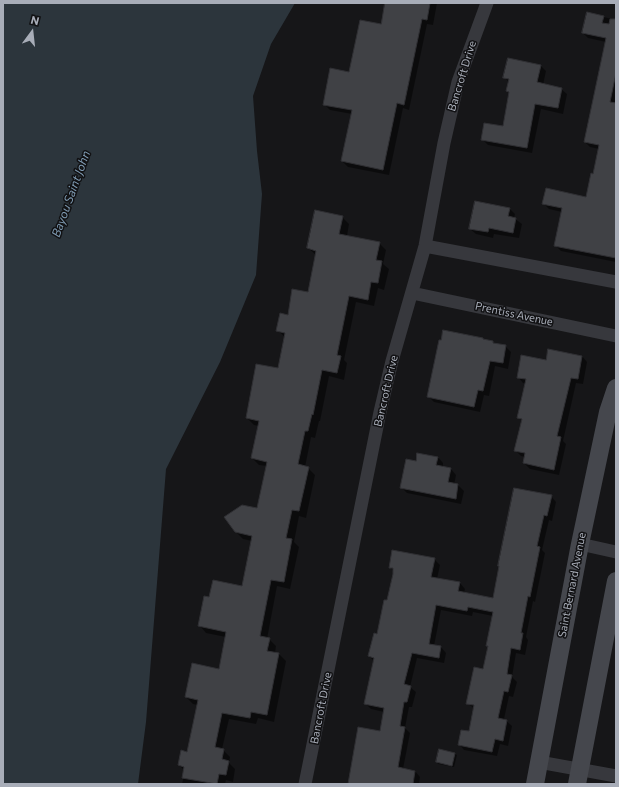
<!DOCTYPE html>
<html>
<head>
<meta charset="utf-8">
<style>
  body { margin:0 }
  #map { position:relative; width:619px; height:787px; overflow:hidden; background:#161618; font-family:Commissioner,sans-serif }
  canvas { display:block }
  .frame { position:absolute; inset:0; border:4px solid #a8adb8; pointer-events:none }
  .north { position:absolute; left:12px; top:12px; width:40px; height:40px; -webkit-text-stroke:3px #111113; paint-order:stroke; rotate:15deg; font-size:11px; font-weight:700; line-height:16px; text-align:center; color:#a8adb8 }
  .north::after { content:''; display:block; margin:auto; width:14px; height:18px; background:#a8adb8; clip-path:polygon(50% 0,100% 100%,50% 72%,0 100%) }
</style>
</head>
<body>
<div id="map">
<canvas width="619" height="787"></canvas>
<div class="frame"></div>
<div class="north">N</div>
</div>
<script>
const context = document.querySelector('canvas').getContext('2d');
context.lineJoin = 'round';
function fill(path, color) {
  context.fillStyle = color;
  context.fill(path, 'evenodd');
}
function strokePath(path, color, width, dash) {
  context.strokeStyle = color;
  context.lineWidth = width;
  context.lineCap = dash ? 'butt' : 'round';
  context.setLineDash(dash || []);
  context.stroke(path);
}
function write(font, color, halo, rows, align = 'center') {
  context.font = font + ' Commissioner,sans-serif';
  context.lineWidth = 3;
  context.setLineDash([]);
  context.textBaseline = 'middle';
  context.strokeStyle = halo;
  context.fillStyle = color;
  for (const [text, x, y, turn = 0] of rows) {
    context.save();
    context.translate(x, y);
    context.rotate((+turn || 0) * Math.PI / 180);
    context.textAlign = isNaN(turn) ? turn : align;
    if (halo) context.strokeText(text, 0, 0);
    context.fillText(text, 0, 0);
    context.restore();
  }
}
fill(new Path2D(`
  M3,3H295L271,44L253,96L257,151L262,194L256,275L220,362L166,469L146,722L138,784H3Z`), '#2c353c');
fill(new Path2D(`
  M387,3H437L433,25L427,24L409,110L403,108L389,175L348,167L342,161L352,114L330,110L324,104L350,73L382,26Z
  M587,13L616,20V262L561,251L555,245L562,212L549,209L544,204L587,198L593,175L599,149L590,147L585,142L606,42L588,38L583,33Z
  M541,66L546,71L543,85L561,89L567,94L563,114L541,109L532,153L488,145L482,139L504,127L510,94L507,91L509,82L504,77Z
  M509,208L515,214L514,218L522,224L519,238L494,234L493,238L476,234L470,229Z
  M342,217L349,224L347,236L379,243L386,250L383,264L389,269L384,290L378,288L374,306L356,302L344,360L347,363L344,380L329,376L320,421H319L315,438L311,437L305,467L308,468L315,475L306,518L299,516L294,542L299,547L290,589L277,586L267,639H269L276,646L275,653L279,654L286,661L274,722L258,718L256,724L229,719L222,749L230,757L229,763L235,769L233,782L226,780L225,784H182L185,771L179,765L188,753L198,705L193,704L186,697L220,670L226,637L206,633L200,626L210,598L243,587L252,541L243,539L235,531L258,509L267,466L259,465L252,458L259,426L254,425L247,418L279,369L285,337L277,330L308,293L316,255L308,248Z
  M493,342L494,344L505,346L511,352L508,369L495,366L489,396L484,395L480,412L434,402L428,396Z
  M582,356L587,362L583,384L576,383L563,441L566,444L559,475L530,469L524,463L525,457L521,456L516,451L522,421L518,417L526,384L523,383L518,377L547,362Z
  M438,457L443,463V467L451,469L456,475L454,485H458L464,491L461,504L407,493L401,487L417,462Z
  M551,496L556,502L552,521L549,520L542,550L545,553L535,602L533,601L526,637L528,640L525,655L516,653L512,677L517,682L513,697L509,696L504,719L512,726L508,746L500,744L497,756L464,750L459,744L470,733L475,709L467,703L484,670L493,616L473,612L472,616L441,610L434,646L441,647L446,653L444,663L417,658L410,687L416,692L412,707H409L405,728L410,733L403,769L415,771L420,777L419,784H348L380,732L384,712L371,709L366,704L374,661L369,656L378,635L388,601L394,572L390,567L434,559L440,565L437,579L460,583L465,589L464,593L494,599Z
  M439,750L455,754L457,755L454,767L438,764L437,762Z`), '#0007');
const building = new Path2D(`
  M385,3H430L427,20L422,19L404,105L397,103L383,170L341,161L352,110L323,105L330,68L349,72L360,20L381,24Z
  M587,12L604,16L602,23L609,24L610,19H616V73L610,102L616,103V258L554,246L562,208L542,204L546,188L586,197L591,173L593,174L599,145L584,142L606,38L582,33Z
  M508,58L541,65L537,82L562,88L558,108L535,104L527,148L481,140L484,123L503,126L509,92L506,91L509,79L503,78Z
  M475,201L510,208L508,216L516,218L513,233L489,228L488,232L469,229Z
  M315,210L343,216L339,234L380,242L376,260L382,261L378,283L371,282L368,300L349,296L337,355L341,356L337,373L322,370L313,415L312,414L308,431H305L298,464L309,467L299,511L292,510L286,538L292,539L284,582L271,580L260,636L270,638L267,651L279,653L267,715L251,712L250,718L222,713L215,747L224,749L222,759L229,761L226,775L219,774L217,784L182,778L184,767L178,765L181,750L187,752L198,700L185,697L192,663L219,669L226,632L198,626L204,596L209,597L213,580L242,586L252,536L235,532L224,517L242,505L257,508L267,462L251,458L259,421L246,418L256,364L278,368L285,333L276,331L280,313L288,315L292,289L308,292L316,251L307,248Z
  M443,330L483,338V339L493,341V343L506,345L503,363L490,361L483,391L478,390L474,407L427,397L439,340H441Z
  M548,349L582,356L578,379L571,378L557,436L561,437L554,470L523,463L525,453L514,451L522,419L517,418L526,379L517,378L521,355L546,360Z
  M417,453L438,457L436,465L451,468L448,482L458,484L456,499L400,488L406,459L416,461Z
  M514,488L552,495L547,516L544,515L537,546L540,547L530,597L528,596L521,633H523L520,650L511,648L507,674L512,675L508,692L504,691L498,718L507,720L503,741L495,739L492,752L458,745L461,730L469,731L474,705L466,704L474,667L483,669L488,646H486L493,612L468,607L467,611L436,605L429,644L441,646L439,658L412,653L404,684L411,686L407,702H404L400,726L405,727L398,767L415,771L413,784H348L358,727L380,731L384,708L364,704L374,658L368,656L374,633L377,634L384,600H387L393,574V568H389L392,550L435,558L431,577L460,582L458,591L493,598L499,566H498Z
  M439,749L455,753L452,766L436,762Z`);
fill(building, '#404145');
strokePath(building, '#303034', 1);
strokePath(new Path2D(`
  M425,246L616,282
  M412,293L616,336
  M580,544L616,552
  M539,762L616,776
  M305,784L380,412L392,361L425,246L444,143L458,82L487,3`), '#37383d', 13);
strokePath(new Path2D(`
  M535,784L580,544L608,412L616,388
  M577,784L616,581`), '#45474d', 18);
write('11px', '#a8adb8', '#111113', [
  ["Bancroft Drive",462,76,-73],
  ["Prentiss Avenue",514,314,12],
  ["Bancroft Drive",386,391,-77],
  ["Saint Bernard Avenue",572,585,-79],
  ["Bancroft Drive",321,708,-79]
]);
write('italic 12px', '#7f9bb3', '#111113', [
  ["Bayou Saint John",71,194,-70]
]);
</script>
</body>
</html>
